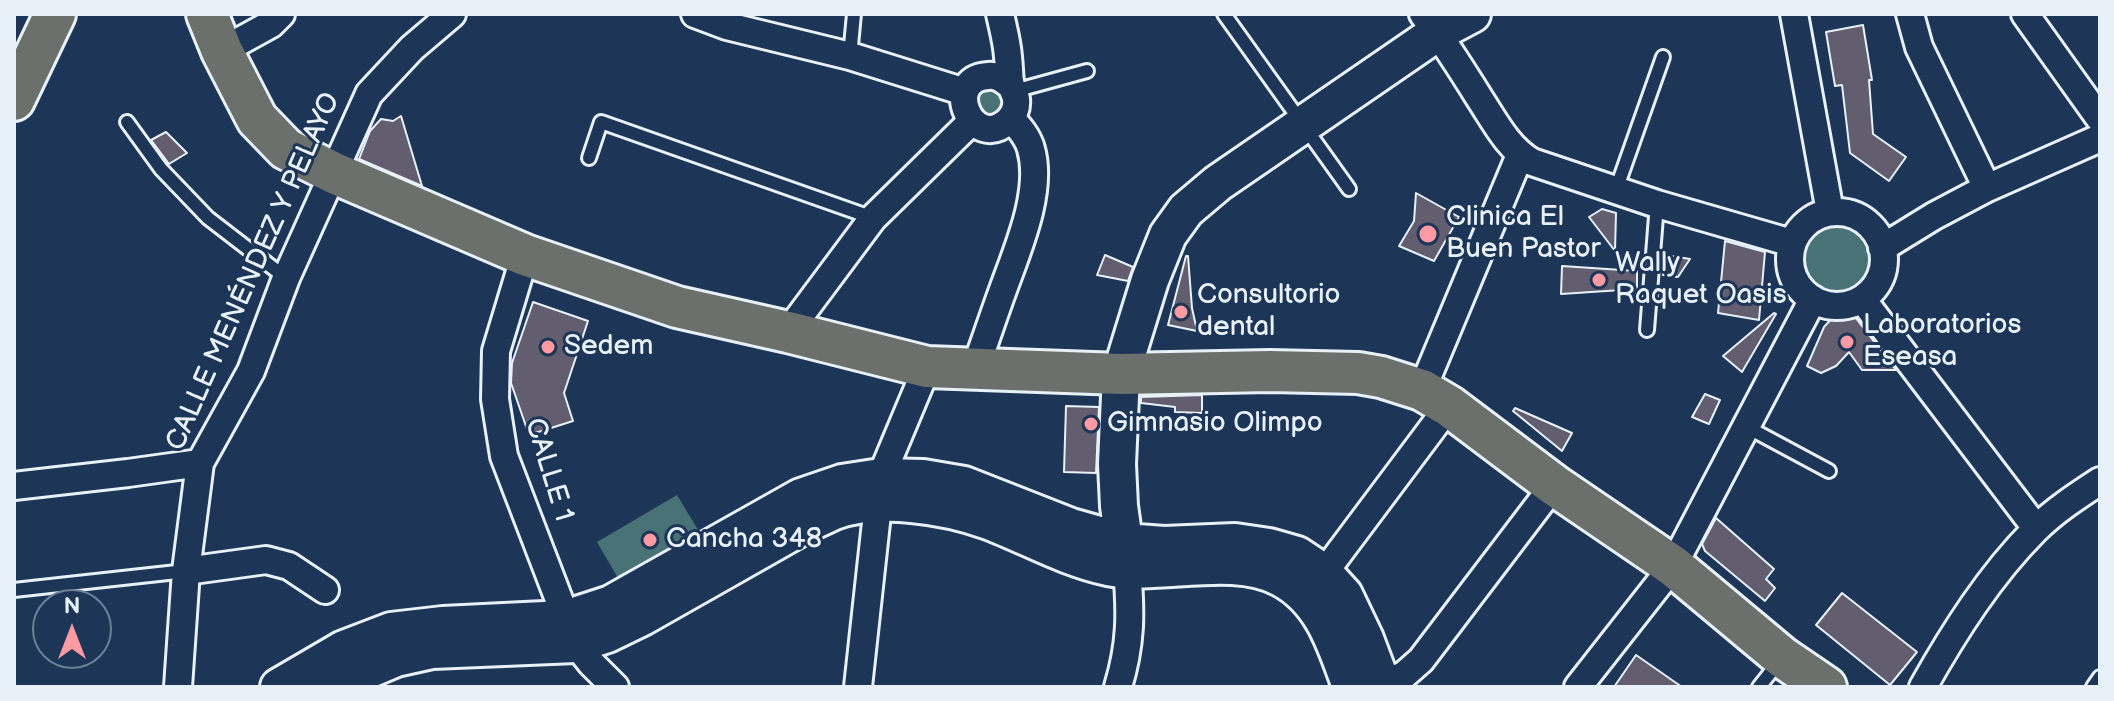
<!DOCTYPE html>
<html>
<head>
<meta charset="utf-8">
<style>
  body { margin:0 }
  #map { position:relative; width:2114px; height:701px; overflow:hidden; background:#1d3557; font-family:"Balsamiq Sans",sans-serif }
  canvas { display:block }
  .frame { position:absolute; inset:0; border:16px solid #e8f1f8; pointer-events:none }
  .north { position:absolute; left:32px; top:589px; width:80px; height:80px; box-sizing:border-box; background:#1d3557; border:2px solid #6e8097; border-radius:50%; rotate:0deg; font-size:22px; font-weight:700; line-height:32px; text-align:center; color:#e8f1f8 }
  .north::after { content:''; display:block; margin:auto; width:28px; height:36px; background:#ff9aa2; clip-path:polygon(50% 0,100% 100%,50% 72%,0 100%) }
</style>
</head>
<body>
<div id="map">
<canvas width="2114" height="701"></canvas>
<div class="frame"></div>
<div class="north">N</div>
</div>
<script>
const context = document.querySelector('canvas').getContext('2d');
context.lineJoin = 'round';
function fill(path, color) {
  context.fillStyle = color;
  context.fill(path, 'evenodd');
}
function strokePath(path, color, width, dash) {
  context.strokeStyle = color;
  context.lineWidth = width;
  context.lineCap = dash ? 'butt' : 'round';
  context.setLineDash(dash || []);
  context.stroke(path);
}
function write(font, color, halo, rows, align = 'center') {
  context.font = font + ' "Balsamiq Sans",sans-serif';
  context.lineWidth = 6;
  context.setLineDash([]);
  context.textBaseline = 'middle';
  context.strokeStyle = halo;
  context.fillStyle = color;
  for (const [text, x, y, turn = 0] of rows) {
    context.save();
    context.translate(x, y);
    context.rotate((+turn || 0) * Math.PI / 180);
    context.textAlign = isNaN(turn) ? turn : align;
    if (halo) context.strokeText(text, 0, 0);
    context.fillText(text, 0, 0);
    context.restore();
  }
}
fill(new Path2D(`
  M994,84L1009,108L984,122L972,94Z
  M1802 258a35 35 0 1 1 70 0a35 35 0 1 1-70 0Z
  M677,495L703,538L622,585L597,542Z`), '#497276');
const building = new Path2D(`
  M1863,25L1872,80H1869L1873,134L1906,157L1889,181L1850,153L1842,85L1835,86L1826,32Z
  M401,116L422,186L359,159L370,131L381,119L393,121Z
  M166,132L187,153L169,164L151,140Z
  M1416,193L1459,217L1434,261L1399,246L1414,221Z
  M1602,209L1616,213L1615,251L1589,217Z
  M1725,241L1765,252L1759,320L1718,313Z
  M1105,255L1133,267L1128,281L1097,275Z
  M1665,255L1690,259L1678,277L1663,275Z
  M1186,256H1188L1192,308L1197,331L1168,325Z
  M1562,266L1637,271V289L1561,294Z
  M533,302L588,321L564,393L573,421L529,435L511,383L512,363Z
  M1774,313L1776,314L1742,372L1723,356Z
  M1834,316L1855,317L1896,370H1862L1849,352L1836,366L1821,373L1807,366L1824,327Z
  M1705,394L1720,400L1709,424L1692,417Z
  M1202,395V413L1175,412V407L1141,403V397Z
  M1066,406L1099,407L1096,473L1064,472Z
  M1515,408L1572,433L1562,451L1513,411Z
  M1716,518L1774,569L1766,579L1775,588L1765,601L1705,551L1702,544Z
  M1842,593L1917,652L1890,685L1816,625Z
  M1636,655L1682,687H1614Z`);
fill(building, '#625e6f');
strokePath(building, '#e8f1f8', 2);
const lane = new Path2D(`
  M1224,14L1349,189
  M850,56L854,14
  M1014,91L1087,71
  M127,122L161,169L208,218L286,278
  M589,158L601,122L873,218
  M1616,190L1663,57
  M1647,330L1657,204
  M1747,427L1829,471
  M14,590L186,571
  M1759,687L1778,663
  M2093,687L2100,677`);
const street = new Path2D(`
  M695,14L727,26L850,56L965,92
  M1000,14C1003,28 1007,42 1008,57C1009,65 1009,74 1010,82C1011,88 1015,92 1016,99C1017,107 1014,115 1008,121C972,153 941,79 988,76C997,75 1003,79 1010,85
  M1423,14C1444,41 1462,70 1480,99C1495,122 1508,148 1532,162L1657,204L1792,243
  M1794,14L1830,212
  M1910,14L1919,47L1987,188
  M2025,14L2100,119
  M222,51L271,24L281,14
  M1790 259a47 47 0 1 1 94 0a47 47 0 1 1-94 0Z
  M1882,248L1934,216L1987,188L2100,138
  M525,255L496,351L495,399L504,456L576,644L591,663L615,687
  M1862,299L2036,528
  M788,332L873,218L972,121
  M975,369C985,342 994,314 1004,287C1018,248 1043,191 1031,149C1028,137 1019,127 1011,118
  M1422,390L1520,155
  M14,486L128,473L200,463
  M186,571L266,560L289,566L325,590
  M1324,573L1449,406
  M178,687L186,571L200,463L251,371L286,278L369,94L412,48L452,14
  M858,687L881,477L927,367
  M1118,687C1131,644 1131,613 1127,569
  M1373,687L1404,675L1421,660L1554,485
  M1578,687L1673,566L1813,299
  M1923,687C1954,632 1990,575 2035,530C2054,511 2077,496 2100,481`);
const secondary = new Path2D(`
  M1127,563L1119,506L1117,464L1121,374L1150,280L1168,235L1186,210L1218,183L1438,32L1472,14
  M279,687L344,649L391,631L443,625L565,619L611,604L801,497L842,483L881,477L923,478L964,485L1071,527L1124,542L1164,545L1235,542L1269,547L1297,555L1324,573L1344,595L1365,639L1383,687
  M335,687L363,672L396,658L432,650L576,644L607,634L642,617L806,524C815,520 825,515 834,511C879,495 945,505 989,521C1028,536 1066,558 1108,567C1161,577 1232,552 1281,578C1323,600 1336,645 1351,687`);
const primary = new Path2D(`
  M207,14L222,51L257,119L286,149L334,173L525,255L677,307L788,332L927,367L1121,374L1270,371L1358,373L1381,377L1422,390L1449,406L1554,485L1673,566L1782,657L1826,687
  M14,100L55,14`);
strokePath(lane, '#e8f1f8', 18);
strokePath(street, '#e8f1f8', 32);
strokePath(secondary, '#e8f1f8', 42);
strokePath(primary, '#e8f1f8', 46);
strokePath(lane, '#1d3557', 12);
strokePath(street, '#1d3557', 26);
strokePath(secondary, '#1d3557', 36);
strokePath(primary, '#6b706d', 40);
for (const [x, y, r, color] of [
  [1428,234,10,"#ff9aa2"],
  [1599,280,8,"#ff9aa2"],
  [1181,312,8,"#ff9aa2"],
  [1847,342,8,"#ff9aa2"],
  [548,347,8,"#ff9aa2"],
  [1091,424,8,"#ff9aa2"],
  [650,540,8,"#ff9aa2"]
]) {
  const dot = new Path2D();
  dot.arc(x, y, r, 0, 2 * Math.PI);
  context.fillStyle = color;
  context.fill(dot);
  strokePath(dot, '#1d3557', 3);
}
write('28px', '#e8f1f8', '#1d3557', [
  ["Clinica El",1446,218],
  ["Buen Pastor",1446,250],
  ["Wally",1615,264],
  ["Raquet Oasis",1615,296],
  ["Consultorio",1197,296],
  ["dental",1197,328],
  ["Laboratorios",1863,326],
  ["Eseasa",1863,358],
  ["Sedem",564,347],
  ["Gimnasio Olimpo",1107,424],
  ["Cancha 348",666,540]
], 'left');
write('28px', '#e8f1f8', '#1d3557', [
  ["CALLE MENÉNDEZ Y PELAYO",254,272,-66],
  ["CALLE 1",548,470,73]
]);
</script>
</body>
</html>
